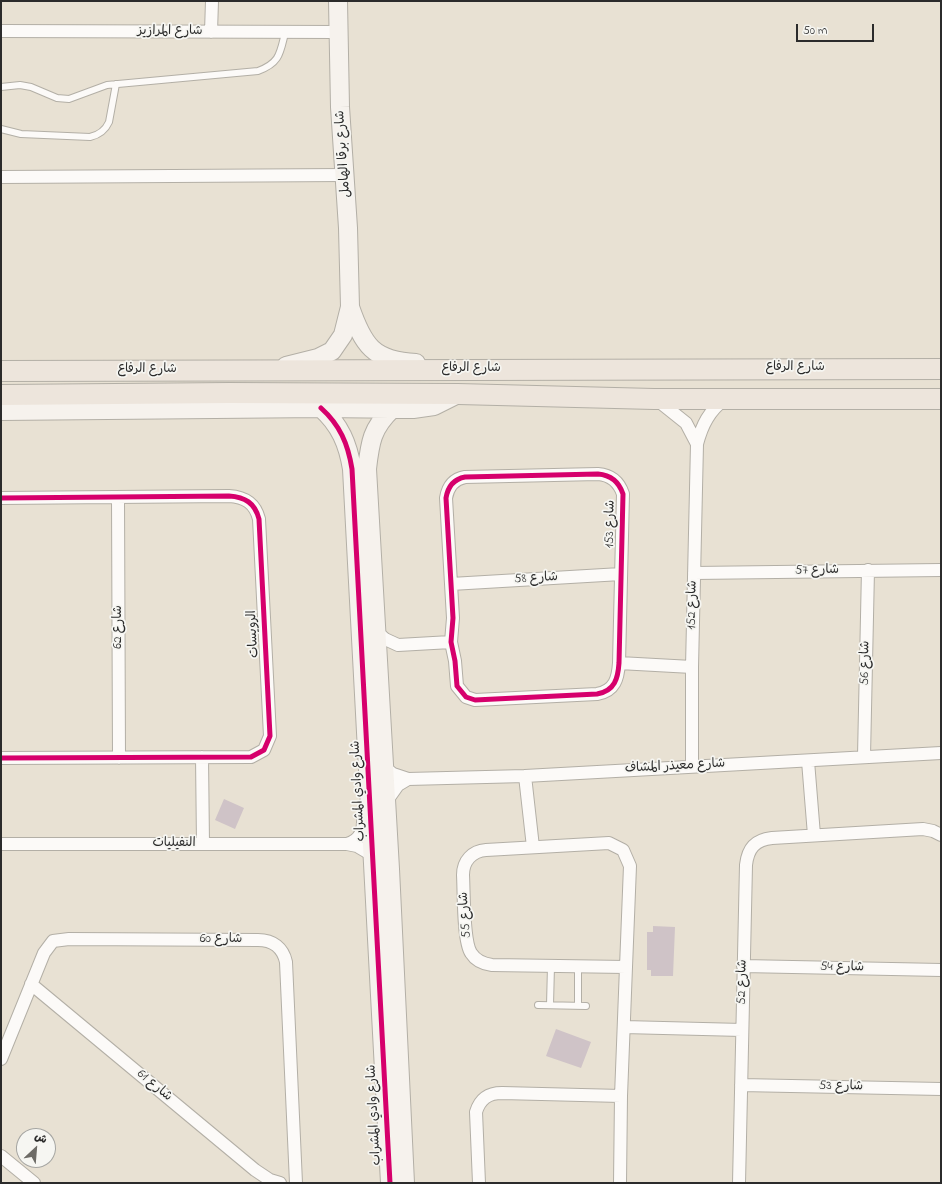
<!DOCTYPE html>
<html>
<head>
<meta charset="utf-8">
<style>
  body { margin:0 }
  #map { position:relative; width:942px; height:1184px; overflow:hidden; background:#e8e1d3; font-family:"Indie Flower","Playpen Sans Arabic",sans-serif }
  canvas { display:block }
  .frame { position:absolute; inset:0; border:2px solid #2b2b2b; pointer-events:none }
  .north { position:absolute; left:16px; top:1128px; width:40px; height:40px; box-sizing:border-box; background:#f6f6f2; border:1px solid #a5a5a2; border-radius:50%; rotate:26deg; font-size:11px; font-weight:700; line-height:16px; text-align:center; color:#2b2b2b }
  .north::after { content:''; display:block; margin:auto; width:14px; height:18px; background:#6d6b66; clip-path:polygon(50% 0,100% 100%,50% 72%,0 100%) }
  .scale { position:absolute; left:796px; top:24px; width:78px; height:18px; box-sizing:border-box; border:2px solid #2b2b2b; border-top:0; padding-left:5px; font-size:12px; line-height:14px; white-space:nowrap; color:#2b2b2b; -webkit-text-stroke:3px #f6f6f2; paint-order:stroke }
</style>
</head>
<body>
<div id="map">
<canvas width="942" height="1184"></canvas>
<div class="frame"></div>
<div class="north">ش</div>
<div class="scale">50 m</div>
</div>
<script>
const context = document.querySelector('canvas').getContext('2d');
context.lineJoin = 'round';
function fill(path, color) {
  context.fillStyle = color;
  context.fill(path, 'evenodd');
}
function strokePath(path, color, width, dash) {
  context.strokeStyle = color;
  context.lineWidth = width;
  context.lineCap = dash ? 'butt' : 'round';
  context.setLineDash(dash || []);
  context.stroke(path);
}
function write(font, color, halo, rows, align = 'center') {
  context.font = font + ' "Indie Flower","Playpen Sans Arabic",sans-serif';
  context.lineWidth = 3.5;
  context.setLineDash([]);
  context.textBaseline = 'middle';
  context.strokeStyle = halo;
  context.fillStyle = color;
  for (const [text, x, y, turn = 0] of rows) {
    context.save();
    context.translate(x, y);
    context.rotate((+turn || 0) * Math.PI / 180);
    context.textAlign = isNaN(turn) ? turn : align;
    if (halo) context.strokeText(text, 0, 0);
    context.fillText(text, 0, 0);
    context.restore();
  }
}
fill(new Path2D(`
  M224,799L244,808L235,829L215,820Z
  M653,926L675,927L673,976H651V970H647V932H653Z
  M556,1029L591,1042L581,1068L546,1056Z`), '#cfc3c7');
const lane = new Path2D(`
  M1,87L20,85L31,87L57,98L69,99L107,85L258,71C280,63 280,53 285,33
  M1,129L21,134L90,137C99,135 105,131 109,122L116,84
  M538,1005L586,1006
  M550,1005L551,966
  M578,1006V967`);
const street = new Path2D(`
  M1,31L338,32
  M211,32L212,1
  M1,177L345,175
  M656,399L686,423L697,444
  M598,474C611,475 619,482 623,494L619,663C618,678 615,691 597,694L475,700L466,697L457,686L455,661L451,642L453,618L446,498C448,486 454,479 465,477Z
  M118,497L119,758
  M1,498L229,496C245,497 255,503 259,519L270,736L264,750L251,757L1,758
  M694,573L941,570
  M451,584L621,574
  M377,632L385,639L398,645L451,642
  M619,663L692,667
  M864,756L868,570
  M202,757L203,844
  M808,761L814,835
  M692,766V667L697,444C702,425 709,411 725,399
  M384,767L393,774L408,779L525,776L941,753
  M525,776L533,847
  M386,802L398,785L408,779
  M609,843L623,850L630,866L626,967L492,965C484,964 476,961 471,953C463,941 464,892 463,875C463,861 472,851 486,850Z
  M1,844H347L357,846L374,856
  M347,844C361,840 364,829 363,816
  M743,966L941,970
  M31,984L255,1170L270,1180L280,1183
  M624,1027L742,1030
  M1,1059L44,953L53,941L69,939L258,940C273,940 283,948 286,962L296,1183
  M741,1085L941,1089
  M621,1096L626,967
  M1,1156L34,1183
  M479,1183L476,1112C480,1099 488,1093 502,1093L621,1096L620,1183
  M739,1183L746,865C748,848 755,840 772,838L923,829L933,831L941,835`);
const secondary = new Path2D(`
  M350,307C363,345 373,361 416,363
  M286,366L318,358L332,351L343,335L350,307L348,228L340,107L338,1
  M321,408C340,425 348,444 352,469L390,1183
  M392,409C372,428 370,442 367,469L390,869L405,1183
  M1,411L321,408L413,409L434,406L458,394`);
const primary = new Path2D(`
  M1,371L941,369
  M1,395L229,393L458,394L654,399H941`);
strokePath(lane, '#b3afa6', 8);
strokePath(street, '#b3afa6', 14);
strokePath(secondary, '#b3afa6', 20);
strokePath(primary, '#b3afa6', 22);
strokePath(lane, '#fcfaf8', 6);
strokePath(street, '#fcfaf8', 12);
strokePath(secondary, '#f6f2ed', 18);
strokePath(primary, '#ede5dc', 20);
strokePath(new Path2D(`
  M321,408C340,425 348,444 352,469L390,1183
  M598,474C611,475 619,482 623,494L619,663C618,678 615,691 597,694L475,700L466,697L457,686L455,661L451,642L453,618L446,498C448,486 454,479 465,477Z
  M1,498L229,496C245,497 255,503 259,519L270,736L264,750L251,757L1,758`), '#d6006c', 5);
write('13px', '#2b2b2b', '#f6f6f2', [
  ["شارع المرازيز",170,32],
  ["شارع برقا الهامل",344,154,-94],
  ["شارع الرفاع",795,368],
  ["شارع الرفاع",471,369],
  ["شارع الرفاع",147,370],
  ["شارع 153",611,524,-89],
  ["شارع 57",817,571,-1],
  ["شارع 58",536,579,-3],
  ["شارع 152",693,605,-89],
  ["شارع 62",119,627,-90],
  ["الرويسات",254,634,-93],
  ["شارع 56",866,663,-89],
  ["شارع معيذر المشاف",675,767,-3],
  ["شارع وادي المشراب",359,791,-93],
  ["النفيليات",174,844],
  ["شارع 55",466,915,-94],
  ["شارع 60",221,940],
  ["شارع 54",842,968,1],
  ["شارع 52",743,982,-89],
  ["شارع 61",154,1086,40],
  ["شارع 53",841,1087,1],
  ["شارع وادي المشراب",375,1115,-93]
]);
</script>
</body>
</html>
